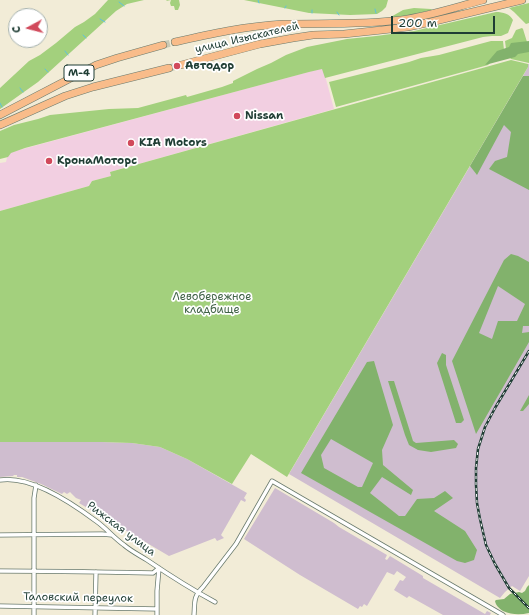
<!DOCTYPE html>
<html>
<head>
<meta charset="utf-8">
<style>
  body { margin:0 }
  #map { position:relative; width:529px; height:615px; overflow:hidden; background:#f2ecd7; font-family:"Shantell Sans",sans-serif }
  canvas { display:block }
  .north { position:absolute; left:8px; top:8px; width:40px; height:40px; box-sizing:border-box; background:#fff; border:1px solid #a5b1ae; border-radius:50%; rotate:263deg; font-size:11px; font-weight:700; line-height:16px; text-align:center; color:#1f3d34 }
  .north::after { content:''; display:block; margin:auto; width:14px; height:18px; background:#d1495b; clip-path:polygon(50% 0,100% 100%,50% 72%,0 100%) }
  .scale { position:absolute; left:391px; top:16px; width:104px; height:18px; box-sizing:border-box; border:2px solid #1f3d34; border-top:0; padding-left:5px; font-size:12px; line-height:14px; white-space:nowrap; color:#1f3d34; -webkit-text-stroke:3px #fff; paint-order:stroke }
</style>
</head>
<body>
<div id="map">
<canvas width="529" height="615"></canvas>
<div class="north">С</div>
<div class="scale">200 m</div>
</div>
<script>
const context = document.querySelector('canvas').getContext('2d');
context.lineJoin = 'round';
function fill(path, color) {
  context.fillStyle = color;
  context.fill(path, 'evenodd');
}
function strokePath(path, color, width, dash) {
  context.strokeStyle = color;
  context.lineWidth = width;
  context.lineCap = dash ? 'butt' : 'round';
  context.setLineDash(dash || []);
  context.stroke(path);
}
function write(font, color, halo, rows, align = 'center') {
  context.font = font + ' "Shantell Sans",sans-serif';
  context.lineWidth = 3.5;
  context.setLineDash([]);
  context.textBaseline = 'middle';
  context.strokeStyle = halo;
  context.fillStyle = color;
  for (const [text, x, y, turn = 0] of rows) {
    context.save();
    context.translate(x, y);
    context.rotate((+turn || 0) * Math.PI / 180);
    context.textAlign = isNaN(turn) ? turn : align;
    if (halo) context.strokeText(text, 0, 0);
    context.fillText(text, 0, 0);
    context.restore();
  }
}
fill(new Path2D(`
  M323,68L334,109L110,172L111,176L92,181L89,186L0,211V163L6,162L8,153Z`), '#f2cfe1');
fill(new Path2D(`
  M528,64H529V576L520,591L512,586L505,592L500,598L289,474L523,76L528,67Z
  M0,442H102L132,443L160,447L187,459L247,493L244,498L246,500L245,502L241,500L221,535L224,538L217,541L215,538L169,556L79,503L81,500L76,498L70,492L67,494L64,492L62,494L41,484L22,477H17V475H14L13,476L0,477Z
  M275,488L334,523L339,527L387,555L385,559L387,560L390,556L423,576V578L485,614L487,611L491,613L490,615H443L409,596L407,598L394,590L400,580L403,581L406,577L397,571L394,575L387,572L367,606L364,604L362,607L360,606L358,609L300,575L244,539Z`), '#cfbdcf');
fill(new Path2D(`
  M108,0H144L127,4L116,11L38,82L0,109V88L29,61L40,55L56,43L75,27L84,22L95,14Z
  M167,0H179L180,5L178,10H175L174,6H171L170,3L171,0L166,1Z
  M244,0H388L386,7L382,11L377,14L350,15L309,13Z
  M529,3V23L526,24L514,12L509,8Z
  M414,8L431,9L432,10L403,17L389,18L403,10Z
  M496,12C503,12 510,14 513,20L508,33L501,36H492L483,37L325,78L322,69L309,72L25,148L11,153L8,157L0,159V131L14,125L38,119L50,115L109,109L138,108L186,95L187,97L222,87L233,83V81L257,69L271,63L286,55L307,47L347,39L376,36L414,31Z
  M522,28L523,29L527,42L506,49L505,41L512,38L516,30Z
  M491,41H503L504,50L488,65L336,107L329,82L409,62L421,58L439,55Z
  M529,44V63L511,59L508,55Z
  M511,60L528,64V67L287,477L251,454L232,484L187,459L160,447L132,443L102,442H0V211L89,186L92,181L111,176L110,172Z`), '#a3d07d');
fill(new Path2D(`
  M529,41V52L518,54L515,57L485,65L497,51L509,47L511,43Z
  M523,76H529V190L489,169L495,161L507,157L511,132L504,125L477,175L470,166Z
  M511,254L518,256L529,262V326H523L522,333L529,332V342L476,434L452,361L504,260ZM498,286L525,304L517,321H498L492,339L479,333Z
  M442,353L446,355V365L464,420L461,423H456L437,363Z
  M374,361L393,425L382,450L383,465L413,490L411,495L382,477L370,493L399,516H405L417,499L434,498L445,491L453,498L434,511L465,531L477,550L474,560L465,563L457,561L301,473L367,362ZM331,439L373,463L362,487H358L324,468L321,455Z
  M529,380V404L523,411H520L529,395Z
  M388,381H394L413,441L416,443L454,440L458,444L456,448L431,452L418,450L409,445L405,435Z
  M529,585V613C520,615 512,615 503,611C499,608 496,606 495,601L496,600L504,599L510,594L519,592L522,593L525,591L527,587Z`), '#82b26c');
strokePath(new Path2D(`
  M258,0L259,3
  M119,2L124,6
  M285,8L286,6
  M375,9L376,13
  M337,12L339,15
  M312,13V10
  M100,19L105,22
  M83,35L86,38
  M65,51L68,55
  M45,69L48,72
  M20,88L23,92
  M0,103L2,107`), '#5fc1dd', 1);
strokePath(new Path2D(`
  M163,45L175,42
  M169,68L181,65`), '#c8c9b6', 7, [7, 3.5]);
const street = new Path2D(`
  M0,480C31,475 72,503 96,521C106,528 114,538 124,545C131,551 139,555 147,560C169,575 191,589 215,602
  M0,535L102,534L112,535
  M0,571C51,571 102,572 153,573L159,568
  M0,606L157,609
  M34,615V498L36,485
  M95,615L96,572
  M157,615V591L159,568
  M194,615C195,602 193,597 203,587L236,544L272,481L503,615`);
const highway = new Path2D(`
  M175,42C210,34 246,26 283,24C322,23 361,25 401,20C429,16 456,7 483,0
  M181,65L260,44L293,38L313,35L344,34L382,30L408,27L431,22L522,0
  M0,115L96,65L117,58L163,45
  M0,125L65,96L93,87L169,68`);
strokePath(street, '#697a6d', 5);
strokePath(highway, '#697a6d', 8);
strokePath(street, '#fff', 3.5);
strokePath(highway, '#f9bc8a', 7);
const rail = new Path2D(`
  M529,351L495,408L485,427L478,449L476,468V485L477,503L480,519L486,545L495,564L509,588L529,608`);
strokePath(rail, '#1f3d34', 2.5);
strokePath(rail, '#fff', 1, [3]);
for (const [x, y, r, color] of [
  [177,66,4,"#d1495b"],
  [237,116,4,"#d1495b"],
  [131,143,4,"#d1495b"],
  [49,161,4,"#d1495b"]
]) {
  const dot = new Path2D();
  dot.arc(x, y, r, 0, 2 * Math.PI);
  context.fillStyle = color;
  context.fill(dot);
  strokePath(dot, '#fff', 1.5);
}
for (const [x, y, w] of [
  [79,73,30]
]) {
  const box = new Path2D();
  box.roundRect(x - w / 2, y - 8, w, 16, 3);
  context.fillStyle = '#fff';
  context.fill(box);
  strokePath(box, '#1f3d34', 1);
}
write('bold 10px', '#1f3d34', null, [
  ["М-4",79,73]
]);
write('11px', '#1f3d34', '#fff', [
  ["улица Изыскателей",247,38,-13],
  ["Рижская улица",121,529,37],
  ["Таловский переулок",78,598,1]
]);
write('bold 11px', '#1f3d34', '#fff', [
  ["Автодор",185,66],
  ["Nissan",245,116],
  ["KIA Motors",139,143],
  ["КронаМоторс",57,161]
], 'left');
write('11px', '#406246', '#fff', [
  ["Левобережное",212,297],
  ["кладбище",212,310]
]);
</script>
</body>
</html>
